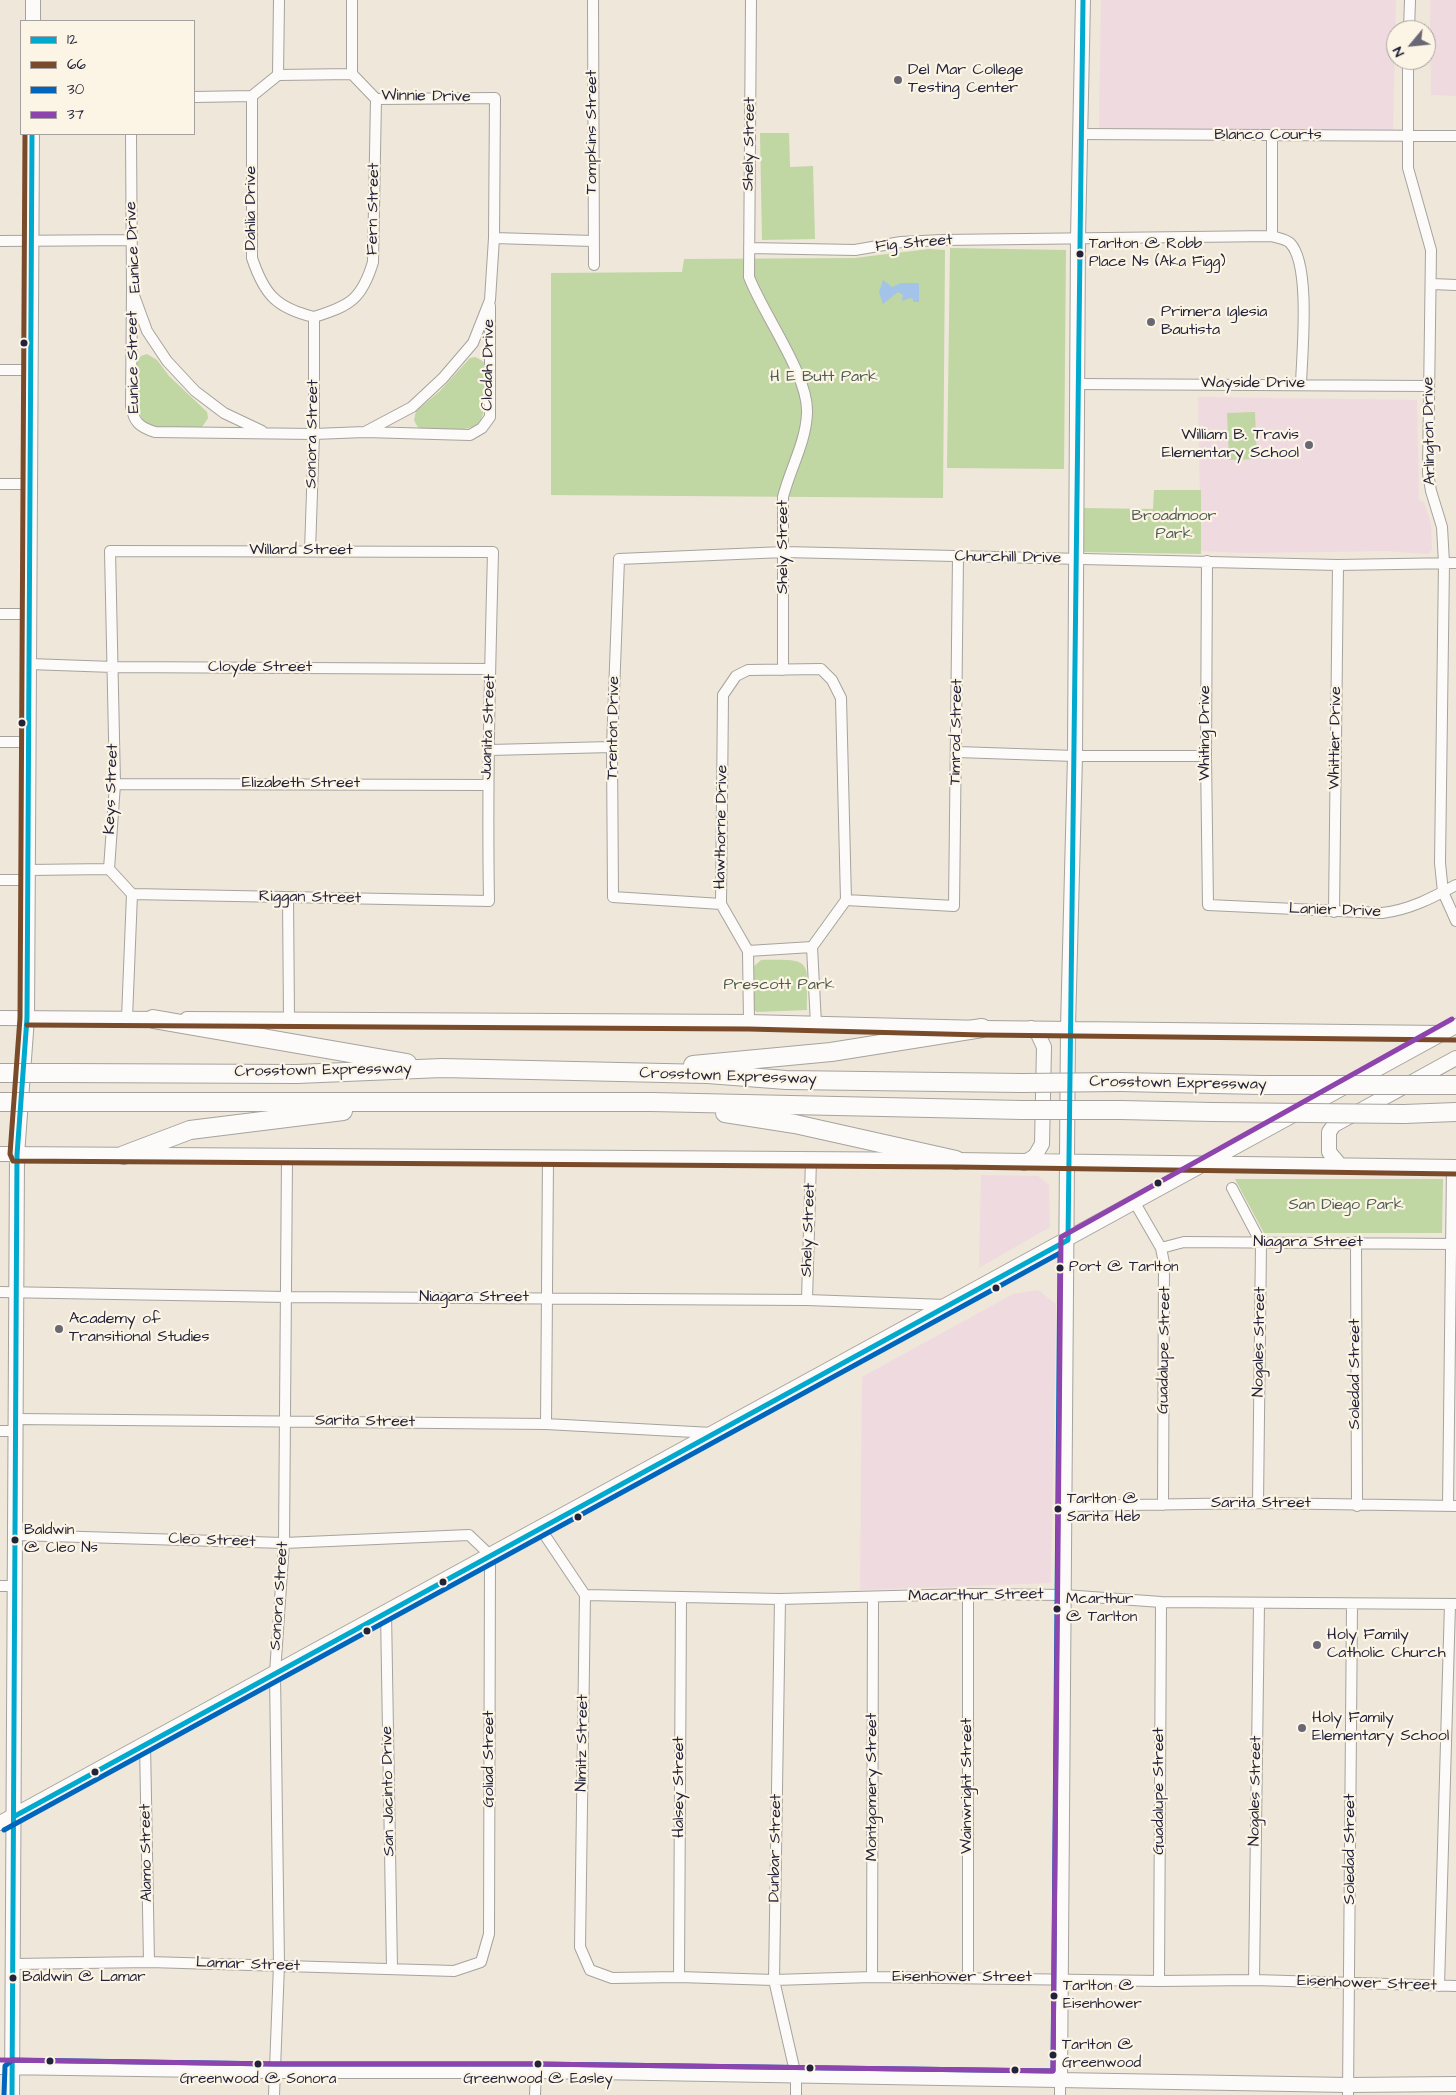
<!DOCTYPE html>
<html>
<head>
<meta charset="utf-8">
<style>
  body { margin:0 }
  #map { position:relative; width:1456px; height:2095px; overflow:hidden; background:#eee7da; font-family:"Architects Daughter",sans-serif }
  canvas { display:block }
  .legend { position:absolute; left:20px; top:20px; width:175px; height:115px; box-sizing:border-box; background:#fcf5e5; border:1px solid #a5a1a1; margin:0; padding:6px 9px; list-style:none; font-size:15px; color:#22223b }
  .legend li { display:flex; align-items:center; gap:10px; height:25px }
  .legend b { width:25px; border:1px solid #a5a1a1 }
  .north { position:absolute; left:1386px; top:20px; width:50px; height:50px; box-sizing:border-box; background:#fcf5e5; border:1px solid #a5a1a1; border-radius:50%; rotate:242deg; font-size:14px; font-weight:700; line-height:20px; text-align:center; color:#22223b }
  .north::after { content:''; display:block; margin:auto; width:18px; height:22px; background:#696773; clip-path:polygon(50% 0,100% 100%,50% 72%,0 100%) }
</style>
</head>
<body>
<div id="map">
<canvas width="1456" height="2095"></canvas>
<ul class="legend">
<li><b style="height:6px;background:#00a9ce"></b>12</li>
<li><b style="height:6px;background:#7a4b2a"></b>66</li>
<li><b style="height:6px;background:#0065bd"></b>30</li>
<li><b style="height:6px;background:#8e44ad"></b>37</li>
</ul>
<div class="north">N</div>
</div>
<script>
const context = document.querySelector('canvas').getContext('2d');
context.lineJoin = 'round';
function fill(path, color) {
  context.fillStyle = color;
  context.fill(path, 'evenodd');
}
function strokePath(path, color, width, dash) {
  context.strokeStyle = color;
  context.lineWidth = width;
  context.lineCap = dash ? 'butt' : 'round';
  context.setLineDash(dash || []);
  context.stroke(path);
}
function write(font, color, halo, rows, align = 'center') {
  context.font = font + ' "Architects Daughter",sans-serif';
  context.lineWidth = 4.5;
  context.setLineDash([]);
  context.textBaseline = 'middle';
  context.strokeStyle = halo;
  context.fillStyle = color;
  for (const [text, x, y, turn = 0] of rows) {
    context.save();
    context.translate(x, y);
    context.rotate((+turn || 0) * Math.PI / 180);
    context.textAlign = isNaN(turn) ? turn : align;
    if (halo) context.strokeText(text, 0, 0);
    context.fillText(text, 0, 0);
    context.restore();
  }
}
fill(new Path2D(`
  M1101,0H1396L1393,130H1099Z
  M1430,0H1456V96L1431,95Z
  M1198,397L1417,400L1419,500L1424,502L1431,523L1432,550L1428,554L1385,551L1246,553L1201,551Z
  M981,1175L1038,1176L1049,1185L1050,1227L979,1268Z
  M1038,1290L1056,1304L1051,1583L860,1590L862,1377L1013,1294Z`), '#efdae0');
fill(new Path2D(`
  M760,133H789L790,167L813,166L815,239L762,240Z
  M950,248L1066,250L1064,469L947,468Z
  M929,249L945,250L943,498L551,495V273L682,272L684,259L854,258Z
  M147,354L157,360L169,376L207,412L208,418L202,427H152L144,422L136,407V362L141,356Z
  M475,357C479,359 482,360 484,363C490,373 487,416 478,424C470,431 431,433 421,429C417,427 416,424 414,420L416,411L440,391L470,358Z
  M1255,412L1257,459L1229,460L1227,413Z
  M1154,490H1201V554L1082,552L1081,508L1153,509Z
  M761,960C814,959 807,960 807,1010L757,1012L752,1009V968Z
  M1235,1179H1443L1442,1233H1264Z`), '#c0d6a3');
fill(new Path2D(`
  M883,280L892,287L901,283H919V302H913V299L910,298L902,301L903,295L898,292L883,304L879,292Z`), '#a4c3e9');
const street = new Path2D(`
  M352,0V74
  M593,0L594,265
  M751,0L749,277C763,314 809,376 807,413C806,442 790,469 783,497V670
  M1409,30L1410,0
  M1408,60V168L1431,250L1428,473L1431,491L1442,527L1444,563L1440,863L1443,892L1456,921
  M278,75L279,0
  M252,96V258C264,294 276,308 314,317
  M194,97L252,96L278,75L352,74L376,99L495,98L494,238L490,300L473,343L443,378L412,407L365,432
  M131,134L132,290L147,331L167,361L195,391L224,413L262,431
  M1080,134L1456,136
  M1272,137V236C1277,238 1286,239 1290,243C1311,264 1302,353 1301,384
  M494,238L593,241
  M0,241L132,240
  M749,248L855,250L901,242L942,240L1272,236
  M1432,284L1456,285
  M132,290L131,406C134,422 139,427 155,432L314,434L365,432L470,435L482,428L490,417V306
  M314,317C350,306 362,299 373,262L376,99
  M0,370H31
  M1077,384L1428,386
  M0,484H30
  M310,551L314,434V317
  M1207,561L1206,756L1208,905L1382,913C1409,910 1432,898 1456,885
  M0,614H29
  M29,664L113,667L490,669
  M0,742H29
  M490,750L612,747
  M957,752L1075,756H1206
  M115,784L487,785
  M28,870L109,869
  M0,880H28
  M288,897L289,1019
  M846,900L954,906L958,557
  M721,904L613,897L612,747L619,559L784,552L1338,565L1456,563
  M1334,912L1338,565
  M748,951L812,947
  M127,1018L132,894L109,869L115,784L110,551L493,552C490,669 487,785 489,901L132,894
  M749,1022L748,951L721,904L723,695L736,676L748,670L821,669L832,680L841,698L846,900L812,947L816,1024
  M1232,1188L1261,1243L1258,1503
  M1135,1203L1161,1248L1164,1263L1163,1505
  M1356,1242L1357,1506
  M1161,1248L1184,1242L1456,1244
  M0,1292L286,1297L807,1300L946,1305
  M807,1300L811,1159
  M16,1419L546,1424L712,1433
  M546,1424L548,1158
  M0,1431H16
  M1065,1506L1258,1503L1456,1506
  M1448,1506L1452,1167
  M540,1528L585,1595L580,1947L590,1970L612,1978L679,1977L774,1980L872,1977L1159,1981L1254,1980L1456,1986
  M0,1586H15
  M968,1594V1978
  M585,1595L780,1599L968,1594L1064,1595L1161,1602L1456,1604
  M780,1599L774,1980L796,2076V2095
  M386,1612L392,1969
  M145,1744L149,1962
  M14,1964L149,1962L454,1971L481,1962L489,1934L490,1555L469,1535L284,1543L16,1535
  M679,1977L681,1597
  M872,1977L873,1598
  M1254,1980L1259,1603
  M1159,1981L1161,1602
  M1439,1986L1450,1604
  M274,2095L279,1965L275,1673L284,1543L287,1157
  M535,2095L536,2071
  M1060,2095V2079
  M1348,2095L1352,1604`);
const secondary = new Path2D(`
  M33,21V0
  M0,1018L163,1019
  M187,1019L749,1022L982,1028L1443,1033
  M0,1154L956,1160L1456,1167
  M1024,1163L1035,1156L1042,1144L1044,1047L1038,1034L1031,1028
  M1340,1165L1329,1152V1132L1334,1125L1456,1058
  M0,1823L1456,1026
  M0,2067L275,2071H536L1348,2085L1456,2084
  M1060,2079L1068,1027L1075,756L1078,238L1083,0
  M12,2095L17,1155L27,1018L32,134`);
const highway = new Path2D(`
  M153,1019L407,1063
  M693,1065L831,1052L982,1028
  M64,1073L297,1074L442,1068L708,1074L786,1080L1022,1083
  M1120,1082L1261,1085
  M65,1102H652L1022,1110
  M1121,1110L1212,1112
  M725,1113L795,1124L956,1160
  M1404,1114L1456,1112
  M124,1155L190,1130L343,1111`);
strokePath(street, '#a6a39e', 12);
strokePath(secondary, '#a6a39e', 16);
strokePath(highway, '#a6a39e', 20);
strokePath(street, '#fcfbf9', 10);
strokePath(secondary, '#fcfbf9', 14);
strokePath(highway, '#fcfbf9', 18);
const highwayBridge = new Path2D(`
  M0,1073H64
  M1022,1083L1120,1082
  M1261,1085H1456
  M0,1102H65
  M1022,1110H1121
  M1212,1112L1404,1114`);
strokePath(highwayBridge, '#a6a39e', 20, []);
strokePath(highwayBridge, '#fcfbf9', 18);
strokePath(new Path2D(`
  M15,1816L1068,1240L1083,0
  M12,2095L17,1155L27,1018L32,134`), '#00a9ce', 5);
strokePath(new Path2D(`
  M25,134L20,1018L10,1154L13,1161L956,1167L1456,1174
  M27,1025L749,1029L982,1035L1456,1040`), '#7a4b2a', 5);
strokePath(new Path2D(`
  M4,1830L1060,1253L1053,2071L536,2064H275L12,2060L5,2066L4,2095`), '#0065bd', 5);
strokePath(new Path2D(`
  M0,2060L275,2064H536L1053,2071L1061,1237L1452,1019`), '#8e44ad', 5);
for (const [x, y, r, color] of [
  [898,80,5,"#696773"],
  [1080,254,4.5,"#22223b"],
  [1151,322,5,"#696773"],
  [24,343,4.5,"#22223b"],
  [1309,445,5,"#696773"],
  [22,723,4.5,"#22223b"],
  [1158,1183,4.5,"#22223b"],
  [1060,1268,4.5,"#22223b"],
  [996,1288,4.5,"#22223b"],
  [59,1329,5,"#696773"],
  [1058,1509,4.5,"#22223b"],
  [578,1517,4.5,"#22223b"],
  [15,1540,4.5,"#22223b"],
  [443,1582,4.5,"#22223b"],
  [1057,1609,4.5,"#22223b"],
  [367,1631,4.5,"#22223b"],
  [1317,1645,5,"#696773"],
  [1302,1728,5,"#696773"],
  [95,1772,4.5,"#22223b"],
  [13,1978,4.5,"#22223b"],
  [1054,1996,4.5,"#22223b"],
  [1053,2055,4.5,"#22223b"],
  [50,2061,4.5,"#22223b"],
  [258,2064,4.5,"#22223b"],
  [538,2064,4.5,"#22223b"],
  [810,2068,4.5,"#22223b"],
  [1015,2070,4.5,"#22223b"]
]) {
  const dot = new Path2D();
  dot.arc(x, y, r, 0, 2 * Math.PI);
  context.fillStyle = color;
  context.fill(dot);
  strokePath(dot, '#fcf5e5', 2);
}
write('15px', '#22223b', '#fcf5e5', [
  ["Tarlton @ Robb",1089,245],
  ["Place Ns (Aka Figg)",1089,263],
  ["Port @ Tarlton",1069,1268],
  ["Tarlton @",1067,1500],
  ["Sarita Heb",1067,1518],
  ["Baldwin",24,1531],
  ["@ Cleo Ns",24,1549],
  ["Mcarthur",1066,1600],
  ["@ Tarlton",1066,1618],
  ["Baldwin @ Lamar",22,1978],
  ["Tarlton @",1063,1987],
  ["Eisenhower",1063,2005],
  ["Tarlton @",1062,2046],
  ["Greenwood",1062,2064],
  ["Greenwood @ Sonora",258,2080,"center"],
  ["Greenwood @ Easley",538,2080,"center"]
], 'left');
write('16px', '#22223b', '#fcf5e5', [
  ["Del Mar College",908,71],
  ["Testing Center",908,89],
  ["Primera Iglesia",1161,313],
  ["Bautista",1161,331],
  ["William B. Travis",1299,436,"right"],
  ["Elementary School",1299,454,"right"],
  ["Academy of",69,1320],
  ["Transitional Studies",69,1338],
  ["Holy Family",1327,1636],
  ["Catholic Church",1327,1654],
  ["Holy Family",1312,1719],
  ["Elementary School",1312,1737]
], 'left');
write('16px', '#22223b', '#fcf5e5', [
  ["Winnie Drive",426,97,1],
  ["Tompkins Street",593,132,-90],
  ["Blanco Courts",1268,136],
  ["Shely Street",750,144,-89],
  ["Dahlia Drive",252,208,-90],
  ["Fern Street",374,209,-89],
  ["Fig Street",914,244,-5],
  ["Eunice Drive",134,247,-93],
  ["Eunice Street",134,362,-91],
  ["Clodah Drive",489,365,-89],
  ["Wayside Drive",1253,384],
  ["Arlington Drive",1430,431,-91],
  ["Sonora Street",313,434,-89],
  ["Shely Street",784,547,-90],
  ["Willard Street",301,551],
  ["Churchill Drive",1008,558,1],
  ["Cloyde Street",260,668],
  ["Juanita Street",489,727,-88],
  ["Trenton Drive",614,728,-89],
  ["Timrod Street",957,732,-89],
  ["Whiting Drive",1206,733,-90],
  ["Whittier Drive",1336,738,-89],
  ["Elizabeth Street",301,784],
  ["Keys Street",112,789,-88],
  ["Hawthorne Drive",722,827,-89],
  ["Riggan Street",310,898,1],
  ["Lanier Drive",1335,911,2],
  ["Crosstown Expressway",323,1071,-1],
  ["Crosstown Expressway",728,1077,2],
  ["Crosstown Expressway",1178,1084,1],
  ["Shely Street",809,1230,-88],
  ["Niagara Street",1308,1243],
  ["Niagara Street",474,1298],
  ["Nogales Street",1260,1342,-89],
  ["Guadalupe Street",1165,1350,-89],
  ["Soledad Street",1356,1374,-90],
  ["Sarita Street",365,1422,1],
  ["Sarita Street",1261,1504],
  ["Cleo Street",212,1541,2],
  ["Sonora Street",280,1596,-86],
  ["Macarthur Street",976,1596,-1],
  ["Nimitz Street",583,1743,-89],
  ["Goliad Street",490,1759,-90],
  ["Wainwright Street",968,1786,-90],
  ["Halsey Street",680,1787,-90],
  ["Montgomery Street",873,1787,-90],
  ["San Jacinto Drive",389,1791,-91],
  ["Guadalupe Street",1160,1791,-90],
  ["Nogales Street",1256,1791,-89],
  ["Dunbar Street",776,1848,-89],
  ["Soledad Street",1351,1849,-90],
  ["Alamo Street",147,1853,-91],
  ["Lamar Street",248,1965,2],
  ["Eisenhower Street",962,1978],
  ["Eisenhower Street",1367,1984,2]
]);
write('16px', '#4c5c50', '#fcf5e5', [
  ["H E Butt Park",824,378],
  ["Broadmoor",1174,517],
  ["Park",1174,535],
  ["Prescott Park",779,986],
  ["San Diego Park",1346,1206]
]);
</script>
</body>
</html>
